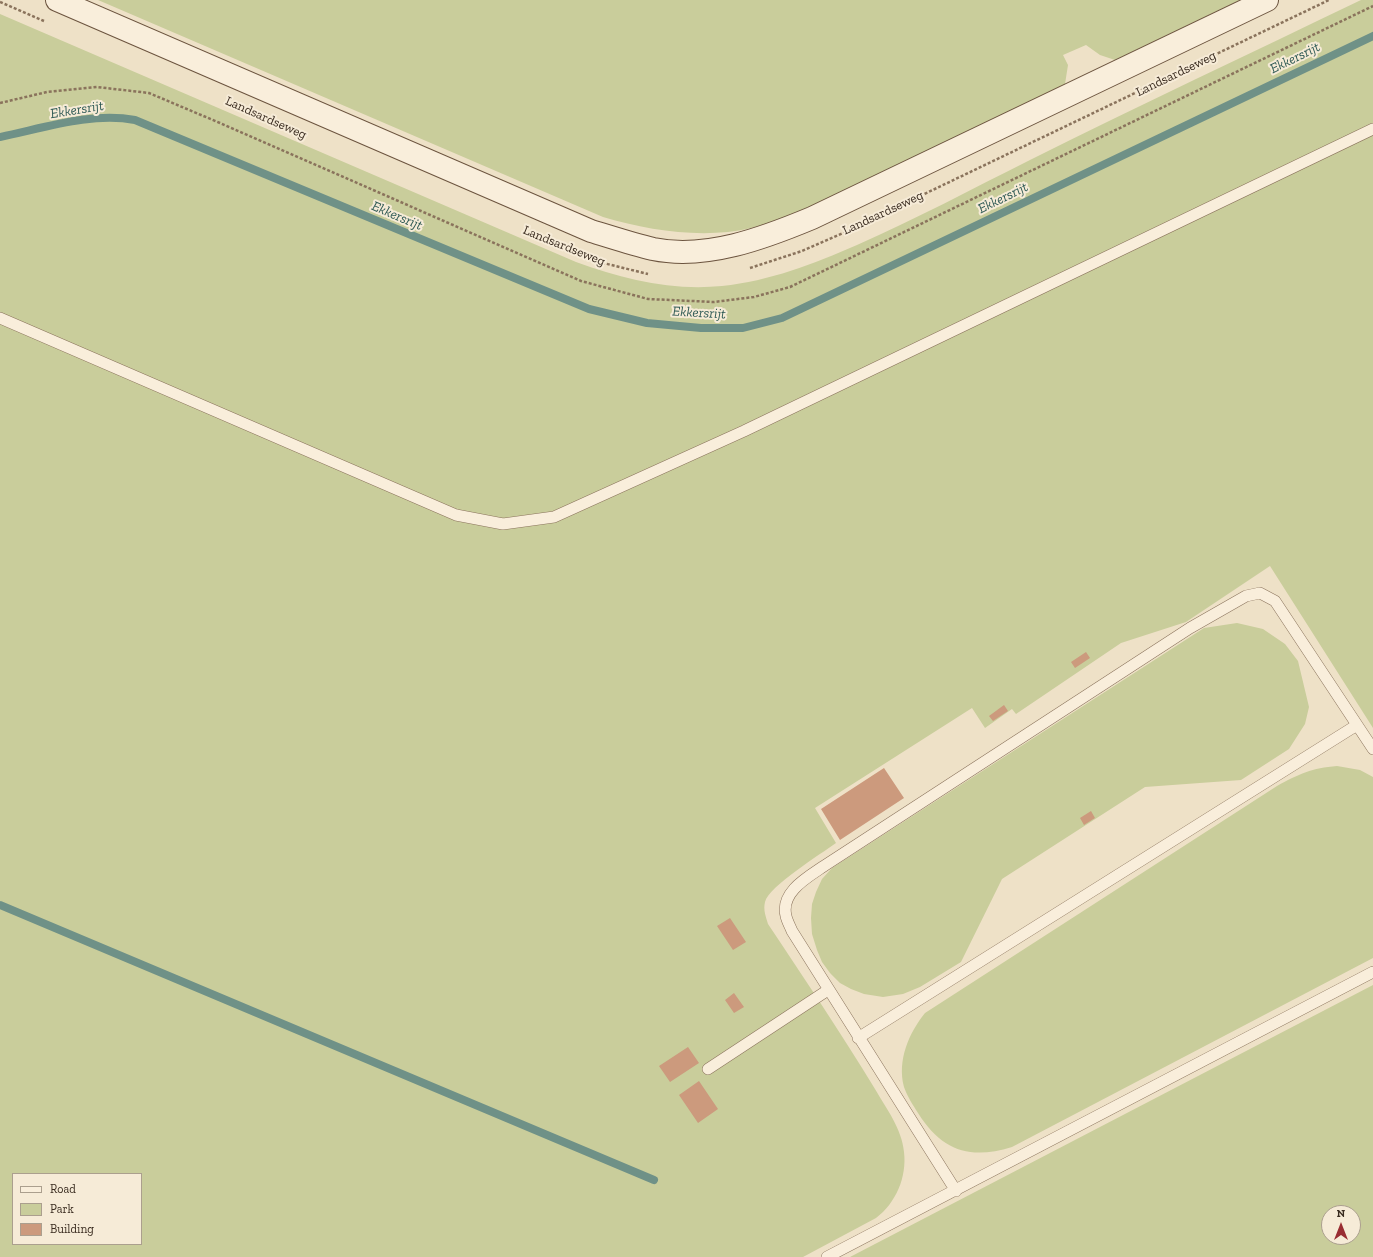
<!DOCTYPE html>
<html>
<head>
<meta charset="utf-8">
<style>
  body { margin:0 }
  #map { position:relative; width:1373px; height:1257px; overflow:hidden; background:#eee1c7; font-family:"Zilla Slab",serif }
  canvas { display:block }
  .legend { position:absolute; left:12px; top:1173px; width:130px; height:72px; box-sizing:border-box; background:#f6ebd7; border:1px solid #ab9f8e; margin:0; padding:5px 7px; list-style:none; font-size:12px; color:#3a2c20 }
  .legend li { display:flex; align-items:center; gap:8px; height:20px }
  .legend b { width:20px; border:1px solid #ab9f8e }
  .north { position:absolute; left:1321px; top:1205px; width:40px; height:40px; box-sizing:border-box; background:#f6ebd7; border:1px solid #ab9f8e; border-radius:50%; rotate:0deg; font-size:11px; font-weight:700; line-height:16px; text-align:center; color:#3a2c20 }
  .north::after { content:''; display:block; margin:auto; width:14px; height:18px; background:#992d32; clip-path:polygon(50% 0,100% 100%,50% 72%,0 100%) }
</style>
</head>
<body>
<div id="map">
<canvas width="1373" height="1257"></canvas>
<ul class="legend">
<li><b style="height:5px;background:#f9eedb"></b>Road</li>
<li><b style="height:11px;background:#c9cd9b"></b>Park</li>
<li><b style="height:11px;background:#cc9a7d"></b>Building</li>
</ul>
<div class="north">N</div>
</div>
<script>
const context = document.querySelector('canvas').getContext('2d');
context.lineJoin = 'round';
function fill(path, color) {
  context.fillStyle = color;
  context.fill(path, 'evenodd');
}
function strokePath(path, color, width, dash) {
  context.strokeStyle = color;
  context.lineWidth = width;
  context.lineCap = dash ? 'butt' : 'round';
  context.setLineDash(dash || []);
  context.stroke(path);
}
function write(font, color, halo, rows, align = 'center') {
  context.font = font + ' "Zilla Slab",serif';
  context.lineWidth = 4;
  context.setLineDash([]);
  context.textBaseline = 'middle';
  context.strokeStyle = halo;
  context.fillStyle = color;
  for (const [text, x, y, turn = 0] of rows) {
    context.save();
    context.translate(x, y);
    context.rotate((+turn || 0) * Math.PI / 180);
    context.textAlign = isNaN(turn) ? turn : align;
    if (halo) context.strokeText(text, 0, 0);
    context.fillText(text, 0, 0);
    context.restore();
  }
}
fill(new Path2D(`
  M98,0H1240L1115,60L1100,55L1086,45L1063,55L1068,65L1065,84C1004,114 944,143 883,173C838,194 777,227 728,232C686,236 643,229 603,217Z
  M1361,0H1373V728L1270,566L1186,622L1121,643L1016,714L1012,709L985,728L972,708L815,808L836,843C821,854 769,886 765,902C763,910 766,917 768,924C804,978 841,1033 875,1089C886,1108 902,1129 904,1152C907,1177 896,1203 876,1218L803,1257H0V14L576,262C623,279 671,291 722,286C770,281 813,264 857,245C916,219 972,189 1030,160C1140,105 1251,53 1361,0ZM13,1174H141V1244H13Z
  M1237,623L1263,629L1285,644L1298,661L1309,707L1305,724L1289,749L1241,780L1145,787L1002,879L961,962L920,987L903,994L883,997L864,994L851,989L840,983L830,973L822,962L817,950L812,934L811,918L812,904L816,892L822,879L832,868L1204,628Z
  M1337,766L1360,770L1373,777V958L1012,1147C970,1160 942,1151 918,1113C913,1105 907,1096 904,1087C897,1060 909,1033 925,1013L1277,786C1299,774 1312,768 1337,766Z
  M1373,985V1257H850ZM1329,1213H1353V1237H1329Z`), '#c9cd9b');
strokePath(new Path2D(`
  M0,137C44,128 91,112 135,120L589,309L647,323L701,328H743L782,318L1373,36
  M0,905L654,1180`), '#6f9187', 8);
fill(new Path2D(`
  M1086,652L1090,658L1075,668L1071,662Z
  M1004,705L1008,711L993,721L989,716Z
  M884,768L904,798L840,840L821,809Z
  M1091,811L1095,818L1084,825L1080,818Z
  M730,918L746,942L733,950L717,926Z
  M734,993L744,1007L734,1013L725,1000Z
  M688,1047L699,1063L670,1082L659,1066Z
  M699,1081L718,1109L698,1123L679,1095Z`), '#cc9a7d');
const lane = new Path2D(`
  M0,318L456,515L503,524L554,517L744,431L1373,129
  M858,1038L1357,725
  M708,1069L828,990
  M956,1191L792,931C790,926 787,921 786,916C780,892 808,877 824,866L1190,628L1246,596L1260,593L1275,601L1373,749
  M827,1257L1373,972`);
const secondary = new Path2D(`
  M57,0L591,231C611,237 632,244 653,249C706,260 764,238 812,218L1267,0`);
strokePath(lane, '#8a735c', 12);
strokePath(secondary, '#6c543f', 24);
strokePath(new Path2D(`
  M0,2L44,21
  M0,103L47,92L97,87L149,93L220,123L581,281L648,299L714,302L754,297L790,287L1373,6
  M574,252L595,261L648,274
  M750,268L802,251L843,233L1329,0`), '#8a735c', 2.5, [3, 2]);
strokePath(lane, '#f9eedb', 11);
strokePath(secondary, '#f9eedb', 22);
write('13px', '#3a2c20', '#f6ebd7', [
  ["Landsardseweg",1176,74,-26],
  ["Landsardseweg",266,118,24],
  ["Landsardseweg",883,213,-25],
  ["Landsardseweg",564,246,22]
]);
write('italic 14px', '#2f5a55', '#f6ebd7', [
  ["Ekkersrijt",1295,58,-26],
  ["Ekkersrijt",77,110,-9],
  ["Ekkersrijt",1003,198,-26],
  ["Ekkersrijt",397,216,23],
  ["Ekkersrijt",699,313,3]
]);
</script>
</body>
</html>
